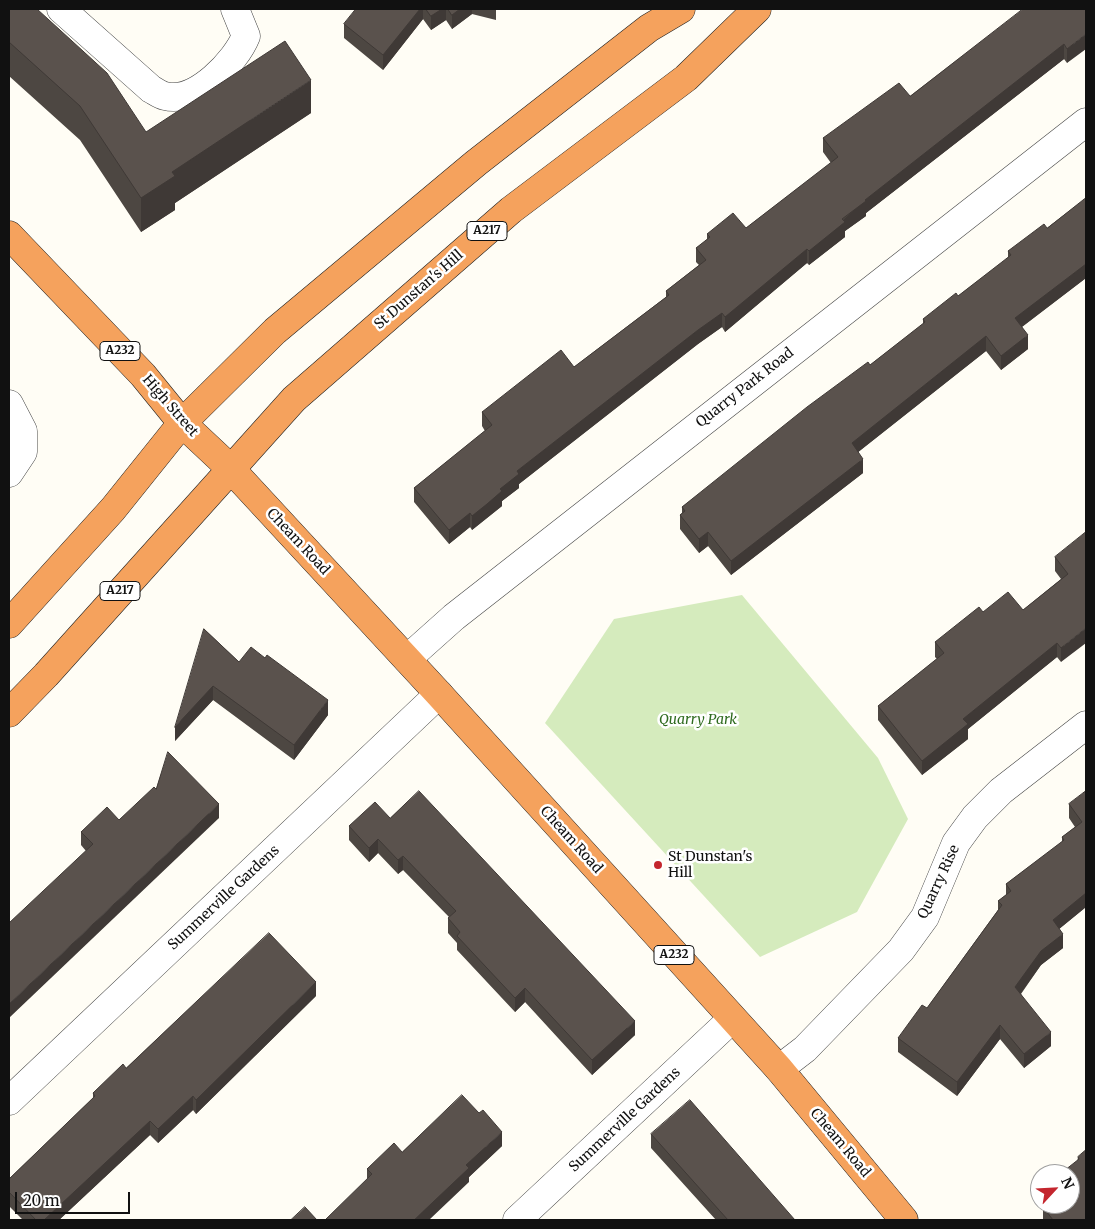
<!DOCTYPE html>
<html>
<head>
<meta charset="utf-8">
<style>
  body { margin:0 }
  #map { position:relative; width:1095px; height:1229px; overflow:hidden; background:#fffdf5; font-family:Merriweather,serif }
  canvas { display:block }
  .frame { position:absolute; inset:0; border:10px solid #111; pointer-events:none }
  .north { position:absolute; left:1030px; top:1164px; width:50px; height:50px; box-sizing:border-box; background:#fff; border:1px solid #a0a0a0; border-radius:50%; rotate:65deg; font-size:14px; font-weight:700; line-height:20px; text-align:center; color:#111 }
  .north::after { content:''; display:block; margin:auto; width:18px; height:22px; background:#c4262e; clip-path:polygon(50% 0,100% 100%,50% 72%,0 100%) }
  .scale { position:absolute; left:15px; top:1192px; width:115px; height:22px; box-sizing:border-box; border:2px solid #111; border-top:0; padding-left:6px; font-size:15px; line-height:18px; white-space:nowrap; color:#111; -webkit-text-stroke:4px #fff; paint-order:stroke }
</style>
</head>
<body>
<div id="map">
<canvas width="1095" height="1229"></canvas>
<div class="frame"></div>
<div class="north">N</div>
<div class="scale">20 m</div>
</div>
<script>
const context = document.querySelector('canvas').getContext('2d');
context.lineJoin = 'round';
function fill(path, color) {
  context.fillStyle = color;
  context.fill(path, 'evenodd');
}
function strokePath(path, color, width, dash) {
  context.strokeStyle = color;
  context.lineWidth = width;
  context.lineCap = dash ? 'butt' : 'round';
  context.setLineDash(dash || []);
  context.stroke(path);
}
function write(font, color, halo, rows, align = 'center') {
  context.font = font + ' Merriweather,serif';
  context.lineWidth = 5;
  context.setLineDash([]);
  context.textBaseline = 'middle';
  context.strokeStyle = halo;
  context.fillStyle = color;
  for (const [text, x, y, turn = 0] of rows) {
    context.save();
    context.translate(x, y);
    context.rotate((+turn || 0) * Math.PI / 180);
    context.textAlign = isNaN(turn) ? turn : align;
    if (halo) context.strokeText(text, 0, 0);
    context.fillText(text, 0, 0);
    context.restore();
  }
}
fill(new Path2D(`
  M742,595L878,758L908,819L857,912L760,957L545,723L614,619Z`), '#d5ebbd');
const minor = new Path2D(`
  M61,9L151,89C155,91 160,95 165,96C196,104 236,61 246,36L235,9
  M9,404L23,431V452L9,473
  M407,659L454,617L1086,122
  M779,1069L805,1049L901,950L925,917L956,843L975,817L1001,791L1086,725
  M9,1101L439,694
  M517,1220L732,1019`);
const highway = new Path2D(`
  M9,235L143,375L182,423L230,468L439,694L779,1069L904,1220
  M9,624L113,509L182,423L275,331L476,163L649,28L681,9
  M9,713L46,675L294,399L511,210L686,78L757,9`);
strokePath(minor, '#444', 29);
strokePath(highway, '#222', 29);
strokePath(minor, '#fff', 28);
strokePath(highway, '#f5a25d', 28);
fill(new Path2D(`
  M9,9L146,132L311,113L175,203V210L141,232L80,140L9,76Z
  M356,9H496V20L472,14L452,29L446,20L431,30L423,19L383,70L344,38V24Z
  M1086,9L1067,63L1064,59L866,213V216L845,231V237L809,265L807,263L725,332L722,327L698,344L519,484V488L502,501V506L472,530L470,527L449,544L414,502V488L485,431L482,426V412L574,367L666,297V291L699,265L696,262V248L707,240V234L746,228L831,163L823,152V138L910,96Z
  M1086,198V278L1022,327L1028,349L1001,370L986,351L858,452L863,473L731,575L708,546L699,553L680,529V515L682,513V507L870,365L923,324V319L958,296L1008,258V251L1047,228Z
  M1086,532L1061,662L1057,657L1010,695L968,729V739L922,775L878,720V706L937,659L935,657V642L983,612L1023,610L1061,579L1055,571V557Z
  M204,629L239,662L328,715L294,760L213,700L175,741Z
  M156,789L219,818L86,851L81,845V832L119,820Z
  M1086,791V907L1059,929L1063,948L1041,965L1021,994L1051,1046L1024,1068L1000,1039L957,1096L898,1052V1038L927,1008L998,910V901L1006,895V884L1062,842V837L1075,827L1069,818V804Z
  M390,818L635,1035L592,1075L525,1002L515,1012L457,950V943L448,933V918L449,917L403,870L398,874L378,853L369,862L349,840V826Z
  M316,996L196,1114L193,1110L158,1143L150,1135L59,1220H23L9,1206V1179L93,1098V1093L126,1068Z
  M651,1134L795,1220H716L651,1148Z
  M502,1146L469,1177V1182L367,1179V1169L402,1152Z
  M1086,1150V1220H1043V1207L1045,1205L1044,1204H1070L1078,1157Z`), '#4d4742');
fill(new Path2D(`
  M420,9H423V19L383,70V55Z
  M442,9H446V20L431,30V16Z
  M460,9H472V14L452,29V15Z
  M1086,34V49L1067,63V49Z
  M1064,44V59L866,213V216L845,231V237L809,265V251L865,200Z
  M311,80V113L175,203V210L141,232V198L172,172Z
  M807,249V263L725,332V317Z
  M1086,264V278L1015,332V318Z
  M722,313V327L698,344L519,484V488L502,501V506L472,530V516L517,471L698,330Z
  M1028,335V349L1001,370V356Z
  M986,336V351L852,457V443Z
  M863,459V473L731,575V561Z
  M470,513V527L449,544V530Z
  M708,532V546L699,553V539Z
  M1086,628V643L1061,662V648Z
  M1057,643V657L968,729V739L922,775V761L963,719Z
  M213,686V700L175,741V727Z
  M328,700V715L294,760V745Z
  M219,804V818L9,1018V1004Z
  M378,839V853L369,862V848Z
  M403,856V870L398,874V860Z
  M1086,893V907L1053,934V920Z
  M1063,934V948L1041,965L1015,1001V987L1041,951Z
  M316,982V996L196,1114V1100Z
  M525,988V1002L515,1012V998Z
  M635,1021V1035L592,1075V1060Z
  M1000,1025V1039L957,1096V1082Z
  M1051,1032V1046L1024,1068V1054Z
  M193,1096V1110L158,1143V1129Z
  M150,1121V1135L59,1220H44Z
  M502,1132V1146L469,1177V1182L429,1220H414L466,1165Z`), '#3f3936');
const building = new Path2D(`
  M9,9H37L107,73L146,132L285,41L311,80L172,172L175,176L141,198L80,106L9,42Z
  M356,9H420L383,55L344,24Z
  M426,9H442L431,16Z
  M448,9H460L452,15Z
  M1023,9H1086V34L1067,49L1064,44L865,200L866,201L842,219L845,222L809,251L807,249L725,317L722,313L698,330L517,471L519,474L500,489L502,491L487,504L472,516L470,513L449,530L414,488L492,425L482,412L561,350L574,367L669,295L666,291L706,260L696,248L710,237L707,234L733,213L746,228L838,157L823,138L899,83L910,96Z
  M1086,198V264L1015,318L1028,335L1001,356L986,336L852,443L863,459L731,561L708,532L699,539L680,515L685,511L682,507L807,407L868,362L870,365L925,322L923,319L956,293L958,296L1011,255L1008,251L1044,224L1047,228Z
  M1086,532V628L1061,648L1057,643L963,719L968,724L922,761L878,706L944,653L935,642L979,607L983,612L1008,592L1023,610L1068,574L1055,557Z
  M204,629L239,662L251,647L265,658L267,655L328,700L294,745L213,686L175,727Z
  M168,752L219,804L9,1004V923L93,844L81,832L107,807L119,820L154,787L156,789Z
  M419,791L635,1021L592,1060L525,988L515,998L457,936L460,932L448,918L456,911L403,856L398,860L378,839L369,848L349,826L375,802L390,818Z
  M1086,791V893L1053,920L1063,934L1041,951L1015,987L1051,1032L1024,1054L1000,1025L957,1082L898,1038L922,1005L927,1008L1002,905L998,901L1011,891L1006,884L1064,840L1062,837L1082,822L1069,804Z
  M269,933L316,982L196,1100L193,1096L158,1129L150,1121L44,1220H36L9,1192V1179L95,1096L93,1093L123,1064L126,1068Z
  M462,1095L479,1113L483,1110L502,1132L466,1165L469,1168L414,1220H325L372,1174L367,1169L394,1143L402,1152Z
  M690,1100L795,1220H728L651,1134Z
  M1086,1150V1220H1053L1043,1207L1046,1204H1070V1174H1060L1079,1159L1078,1157Z
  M305,1207L317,1220H291Z`);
fill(building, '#5a524d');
strokePath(building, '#3f3936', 1);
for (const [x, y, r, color] of [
  [658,865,5,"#c4262e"]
]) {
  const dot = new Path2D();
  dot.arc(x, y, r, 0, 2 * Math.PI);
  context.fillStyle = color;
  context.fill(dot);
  strokePath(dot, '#fff', 2);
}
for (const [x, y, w] of [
  [487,231,40],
  [120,351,40],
  [120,591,40],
  [674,955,40]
]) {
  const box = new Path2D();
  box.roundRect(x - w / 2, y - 9.5, w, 19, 4);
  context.fillStyle = '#fff';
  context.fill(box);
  strokePath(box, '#111', 1);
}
write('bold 12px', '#111', null, [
  ["A217",487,231],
  ["A232",120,351],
  ["A217",120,591],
  ["A232",674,955]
]);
write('14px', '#111', '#fff', [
  ["St Dunstan's Hill",419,290,-41],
  ["Quarry Park Road",745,388,-38],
  ["High Street",170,406,49],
  ["Cheam Road",298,542,47],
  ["Cheam Road",571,840,48],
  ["Quarry Rise",939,882,-65],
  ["Summerville Gardens",224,898,-43],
  ["Summerville Gardens",625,1120,-43],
  ["Cheam Road",840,1143,50]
]);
write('italic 14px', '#2f6b1f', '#fff', [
  ["Quarry Park",698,720]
]);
write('14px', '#111', '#fff', [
  ["St Dunstan's",668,857],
  ["Hill",668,873]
], 'left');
</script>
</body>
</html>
